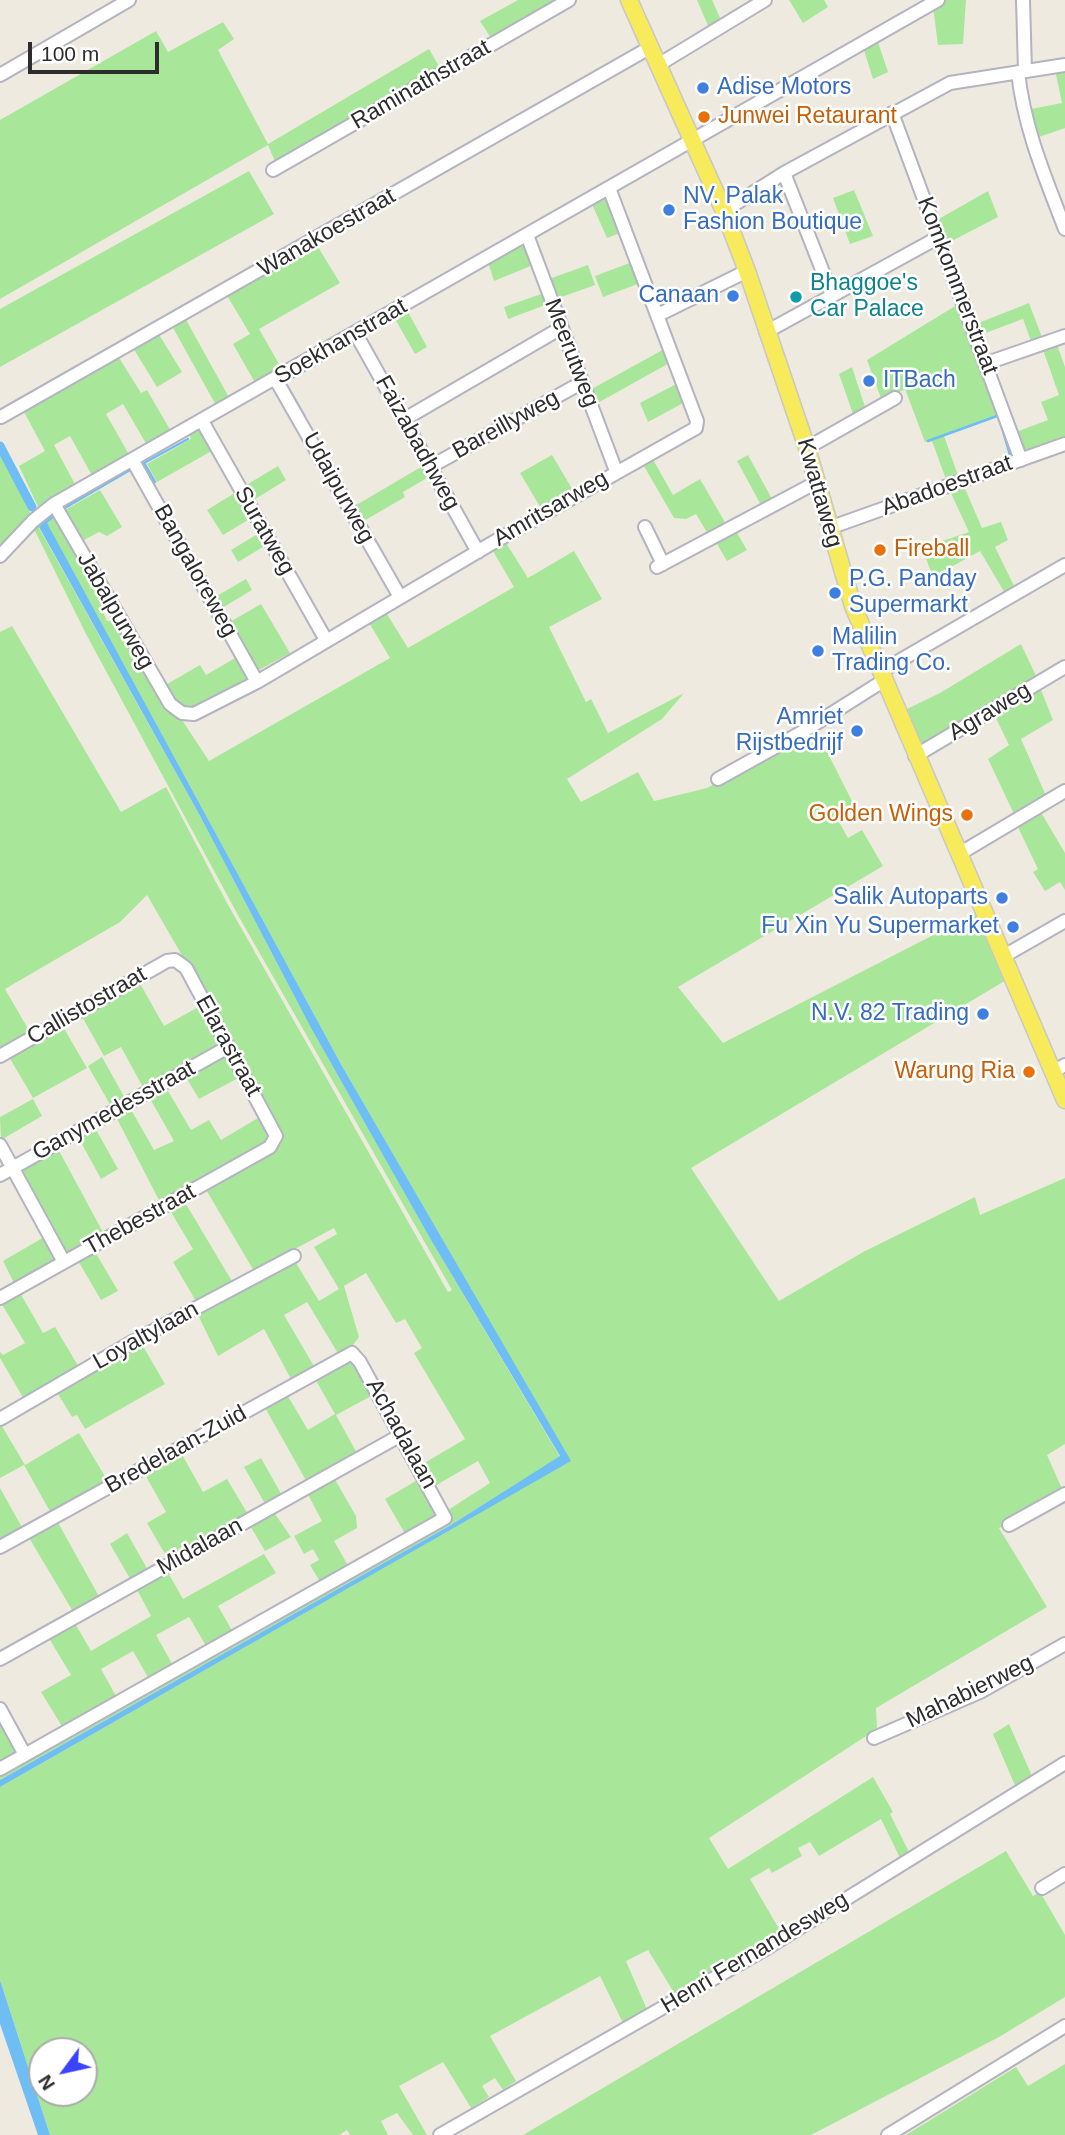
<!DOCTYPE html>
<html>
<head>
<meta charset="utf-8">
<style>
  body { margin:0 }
  #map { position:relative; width:1065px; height:2135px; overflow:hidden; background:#efeadf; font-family:Helvetica,sans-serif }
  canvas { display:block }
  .north { position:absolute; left:28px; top:2037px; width:70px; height:70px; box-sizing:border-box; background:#fff; border:2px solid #ababab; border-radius:50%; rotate:237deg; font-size:19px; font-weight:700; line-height:28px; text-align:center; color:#2d2d2d }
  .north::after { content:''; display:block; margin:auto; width:24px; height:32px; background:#3c43ff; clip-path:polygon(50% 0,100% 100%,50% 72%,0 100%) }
  .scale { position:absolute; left:28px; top:42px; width:131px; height:32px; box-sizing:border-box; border:4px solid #2d2d2d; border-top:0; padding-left:9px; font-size:21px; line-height:24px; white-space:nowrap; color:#2d2d2d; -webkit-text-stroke:5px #fff; paint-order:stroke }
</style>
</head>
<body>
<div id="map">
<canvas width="1065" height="2135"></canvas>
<div class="north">N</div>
<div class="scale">100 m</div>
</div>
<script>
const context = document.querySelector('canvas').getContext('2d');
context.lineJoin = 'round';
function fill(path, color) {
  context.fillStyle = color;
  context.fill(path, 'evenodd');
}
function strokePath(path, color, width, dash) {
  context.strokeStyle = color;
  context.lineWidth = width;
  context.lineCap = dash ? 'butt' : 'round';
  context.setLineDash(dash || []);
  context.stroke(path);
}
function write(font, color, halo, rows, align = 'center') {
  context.font = font + ' Helvetica,sans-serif';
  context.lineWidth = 5;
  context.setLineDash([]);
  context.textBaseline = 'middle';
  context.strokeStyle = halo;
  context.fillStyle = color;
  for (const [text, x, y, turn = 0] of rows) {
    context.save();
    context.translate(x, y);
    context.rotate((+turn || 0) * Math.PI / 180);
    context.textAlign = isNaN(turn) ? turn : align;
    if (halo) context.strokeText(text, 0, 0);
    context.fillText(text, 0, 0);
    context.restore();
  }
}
fill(new Path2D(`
  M518,0H558L491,38L480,21Z
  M697,0H712L721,20L709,28Z
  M789,0H824L828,7L803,23Z
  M945,0H966L963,44L938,45L933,7Z
  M223,22L234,39L218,50L268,144L429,49L440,68L276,164L268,145L0,299V120L156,31L168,52Z
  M877,39L888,72L873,79L863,47Z
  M1065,68V128L1036,138L1026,110L1062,103L1055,70Z
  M249,171L274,214L0,367V309Z
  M854,190L873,236L850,244L833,198Z
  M988,191L998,217L946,244L937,220Z
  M606,194L623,232L607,238L591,202Z
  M315,242L340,283L259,329L283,371L257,386L233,344L250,334L226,294Z
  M523,243L533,265L494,281L488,262Z
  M635,261L643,282L603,297L595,276Z
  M588,265L595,285L553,300L546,280Z
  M544,293L548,304L508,319L504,307Z
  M960,303L1002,415L944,436L959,478L947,482L932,441L925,442L905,389L882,401L867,360Z
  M1029,303L1043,340L1032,344L1023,319L980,335L976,324Z
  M408,312L427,347L415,354L395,319Z
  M185,318L231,401L218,409L172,326Z
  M158,333L182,372L157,387L133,348Z
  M1056,342L1065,367V440L1025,453L1016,432L1048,420L1041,402L1059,395L1042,347Z
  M668,347L673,361L594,405L588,391Z
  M118,356L141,393L147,390L172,433L148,447L123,404L106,414L131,458L94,479L70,436L54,445L77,488L40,511L19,466L45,451L24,412Z
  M852,367L866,410L854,417L839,374Z
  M680,382L687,401L648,422L640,403Z
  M201,427L215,449L157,482L147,464L191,439L189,434Z
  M0,455L33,518L0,550Z
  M552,455L574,492L542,510L520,473Z
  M748,455L772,499L761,505L737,461Z
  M651,456L673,495L700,479L726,524L708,534L696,514L686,519L674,518L641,461Z
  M426,464L432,475L403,492L405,497L362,522L353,507Z
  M278,466L286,480L252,501L243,487Z
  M963,484L982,528L1001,522L1008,540L995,547L1016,590L1006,595L980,551L933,577L922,548L969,532L949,489Z
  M100,490L122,527L107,536L99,532L84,540L65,510Z
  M238,491L253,517L223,535L207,510Z
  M52,511L106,604L103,612L107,621H117L209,761L390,658L365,616L382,606L408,648L514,587L490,546L503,538L528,578L574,551L602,599L549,627L586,702L591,699L608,733L684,693L662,719L567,779L581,802L638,772L654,801L707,788L815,728L856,809L838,820L848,838L862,830L883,866L678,987L723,1043L980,911L1008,979L691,1168L779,1301L865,1251L975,1197L980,1215L1065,1178V1444L1047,1455L1063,1491L999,1528L1047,1607L876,1708L877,1729L709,1838L728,1869L873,1777L893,1812L890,1814L910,1854L901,1860L881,1819L819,1856L810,1842L798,1848L802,1856L772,1873L769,1868L750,1879L782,1934L676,1996L648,1950L626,1961L648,2012L624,2025L600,1976L490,2036L516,2081L503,2090L495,2078L482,2086L489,2097L471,2108L443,2062L399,2086L427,2135H413L397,2113L381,2121L388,2135H350L347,2130L339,2135H50L0,1980V1787L570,1461L342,1066L47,524L43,522L39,528L199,814L311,1028L431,1240L560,1457L451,1525L0,1780V1772L449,1518L448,1510L490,1483L478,1461L433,1487L421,1465L465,1439L414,1353L422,1348L405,1319L396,1323L366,1273L344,1286L359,1337L349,1350L339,1355L307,1302L284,1315L315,1368L292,1381L264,1329L218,1356L197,1313L293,1258L319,1301L339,1289L314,1247L337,1234L334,1228L254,1271L205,1188L279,1138L198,983L147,895L120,922L5,989L31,1034L0,1052V632L12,626L121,812L166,787L227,903L448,1292L452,1290L239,917L86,634L35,531V526ZM42,2051H84V2093H42Z
  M733,526L747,550L727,561L713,537Z
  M261,532L268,544L238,562L231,550Z
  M246,579L252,590L222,608L215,597Z
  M261,604L290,653L259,670L230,622Z
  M1021,644L1038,680L924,744L921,743L907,709L940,693Z
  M242,654L252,675L195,709L184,711L162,687L200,665L206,675Z
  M1039,685L1053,720L1021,739L1047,798L1015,816L988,759L1009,745L993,712Z
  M1039,809L1065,853V890L1060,882L1045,891L1033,872L1038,869L1016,823Z
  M138,980L164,1026L202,1005L221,1044L145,1091L121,1047L104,1056L80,1013Z
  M62,1025L87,1068L33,1098L8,1055Z
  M225,1055L242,1076L199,1099L184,1074Z
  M102,1057L126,1100L112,1108L88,1066Z
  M165,1086L191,1130L209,1120L221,1140L263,1115L270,1126V1142L161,1204L115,1115L129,1106L154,1150L174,1141L148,1095Z
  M33,1099L42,1116L1,1140L0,1117Z
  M94,1126L118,1169L101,1179L77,1135Z
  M57,1147L105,1236L66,1256L19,1167Z
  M183,1199L233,1283L197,1303L173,1262L193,1249L168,1207Z
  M46,1236L55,1260L15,1285L3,1261Z
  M94,1250L118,1291L101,1300L77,1259Z
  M19,1291L43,1333L55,1327L80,1369L25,1401L0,1358V1352L3,1355L25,1343L0,1301Z
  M140,1341L165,1384L85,1429L77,1415L72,1417L55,1389Z
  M350,1359L355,1361L375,1394L336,1415L358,1455L308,1484L264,1406L286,1393L308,1430L335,1414L314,1377Z
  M0,1423L25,1465L79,1433L109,1483L52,1515L24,1465L0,1478Z
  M180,1451L203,1492L227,1479L249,1516L169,1561L147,1523L166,1512L143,1471Z
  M261,1458L283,1497L267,1507L244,1467Z
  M333,1476L356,1516L357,1528L334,1541L350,1569L322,1585L310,1565L319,1560L313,1549L304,1554L294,1536L322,1521L306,1491Z
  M421,1478L440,1516L407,1537L385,1499Z
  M0,1488L24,1531L0,1544Z
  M273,1511L291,1537L265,1551L249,1524Z
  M56,1519L101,1600L75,1615L28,1536Z
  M127,1533L149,1572L132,1582L110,1544Z
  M264,1554L276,1573L218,1606L234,1634L208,1649L189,1617L156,1635L174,1667L150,1681L133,1651L101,1669L117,1698L63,1728L41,1692L71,1675L47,1635L73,1620L91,1651L151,1616L135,1586L166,1569L183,1599Z
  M0,1716L21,1754L0,1766Z
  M1009,1724L1033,1778L1016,1788L993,1734Z
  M1006,1851L1033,1896L1040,1892L1065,1935V1997L999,2037L811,2135H523Z
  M1065,2064V2135H906L1016,2067L1028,2086Z`), '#a8e799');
fill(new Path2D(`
  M43,522L47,523L342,1066L571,1461L0,1787V1780L451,1525L560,1456L431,1240L311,1028L199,814L39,527Z
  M0,1980L50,2135H38L0,2024Z`), '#6ebdf4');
strokePath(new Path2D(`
  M997,411L1010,455
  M305,417L285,382L327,358
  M928,441L997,416
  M155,482L144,463L188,439
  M64,511L63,509L130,470
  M45,523L56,514`), '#6ebdf4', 2.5);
strokePath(new Path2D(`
  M0,446L32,507`), '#6ebdf4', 9);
const minor = new Path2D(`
  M1023,0L1025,71
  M658,65L765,0
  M1018,72C1024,128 1045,177 1065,229
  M0,75L129,0
  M892,113L1021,460
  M273,170L569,0
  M784,173L832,295
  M724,211L784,173L950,83L1065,65
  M527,235L616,471
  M658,315L747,271
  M766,332L939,237
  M356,334L478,552
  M987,363L1065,336
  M276,380L400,597
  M1,417L651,47
  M403,420L561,328
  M202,421L326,640
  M807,448L895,398
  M133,461L257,682
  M430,467L581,383
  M54,504L170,704L182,713L194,714L257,682L494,542L696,428L697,421L609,188
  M645,527L663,564
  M829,528L1065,444
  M0,556L33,521L54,504L938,0
  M657,567L817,482
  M880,672L1065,565
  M915,756L1065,667
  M718,779L804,731L883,681
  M959,854L1065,791
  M1004,956L1065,921
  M0,1056L167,961L175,960L186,968L276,1136L270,1147L0,1298
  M1052,1072L1065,1065
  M0,1145L64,1262
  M0,1175L228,1047
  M0,1419L134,1341L294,1256
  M1009,1525L1065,1494
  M0,1547L352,1353L360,1362L445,1518L0,1769
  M0,1659L401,1435
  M0,1709L25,1755
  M874,1738L980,1692L1065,1644
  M1042,1888L1065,1874
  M440,2135L767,1948L1065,1763
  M888,2135L1065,2026`);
const major = new Path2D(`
  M629,0L724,211L747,271L807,448L853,606L1065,1100`);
strokePath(minor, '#b3b3c1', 16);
strokePath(major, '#c8c8c8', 19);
strokePath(minor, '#fff', 12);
strokePath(major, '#f7ea5b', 16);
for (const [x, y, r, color] of [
  [703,88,7,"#3f7fe0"],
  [704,117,7,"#e8710a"],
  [669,210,7,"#3f7fe0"],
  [733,296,7,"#3f7fe0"],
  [796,297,7,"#0f9aa8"],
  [869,381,7,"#3f7fe0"],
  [880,550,7,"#e8710a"],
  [835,593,7,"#3f7fe0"],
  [818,651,7,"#3f7fe0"],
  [857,731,7,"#3f7fe0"],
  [967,815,7,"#e8710a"],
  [1002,898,7,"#3f7fe0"],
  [1013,927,7,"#3f7fe0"],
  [983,1014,7,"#3f7fe0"],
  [1029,1072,7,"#e8710a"]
]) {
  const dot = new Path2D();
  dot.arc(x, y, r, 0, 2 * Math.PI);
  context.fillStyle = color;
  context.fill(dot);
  strokePath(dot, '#fff', 2.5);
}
write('23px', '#2d2d2d', '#fff', [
  ["Raminathstraat",421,85,-30],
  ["Wanakoestraat",327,233,-30],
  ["Komkommerstraat",957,286,69],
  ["Soekhanstraat",341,342,-30],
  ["Meerutweg",571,353,69],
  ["Bareillyweg",506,425,-29],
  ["Faizabadhweg",417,443,61],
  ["Abadoestraat",947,486,-20],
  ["Udaipurweg",338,488,61],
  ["Kwattaweg",819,493,74],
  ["Amritsarweg",551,509,-30],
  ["Suratweg",264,531,60],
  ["Bangaloreweg",195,571,61],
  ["Jabalpurweg",115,611,60],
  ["Agraweg",990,712,-31],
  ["Callistostraat",87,1006,-30],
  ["Elarastraat",228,1046,61],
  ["Ganymedesstraat",114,1111,-29],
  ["Thebestraat",140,1220,-29],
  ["Loyaltylaan",146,1336,-29],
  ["Achadalaan",401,1434,61],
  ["Bredelaan-Zuid",176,1450,-29],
  ["Midalaan",200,1547,-29],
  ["Mahabierweg",970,1692,-26],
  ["Henri Fernandesweg",755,1953,-31]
]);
write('23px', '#366cbe', '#fff', [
  ["Adise Motors",717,88],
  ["NV. Palak",683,197],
  ["Fashion Boutique",683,223],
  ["Canaan",719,296,"right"],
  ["ITBach",883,381],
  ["P.G. Panday",849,580],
  ["Supermarkt",849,606],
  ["Malilin",832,638],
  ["Trading Co.",832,664],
  ["Amriet",843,718,"right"],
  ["Rijstbedrijf",843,744,"right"],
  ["Salik Autoparts",988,898,"right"],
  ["Fu Xin Yu Supermarket",999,927,"right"],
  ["N.V. 82 Trading",969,1014,"right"]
], 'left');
write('23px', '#c56008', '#fff', [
  ["Junwei Retaurant",718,117],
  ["Fireball",894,550],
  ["Golden Wings",953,815,"right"],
  ["Warung Ria",1015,1072,"right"]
], 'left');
write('23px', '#0d838f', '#fff', [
  ["Bhaggoe's",810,284],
  ["Car Palace",810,310]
], 'left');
</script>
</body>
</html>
